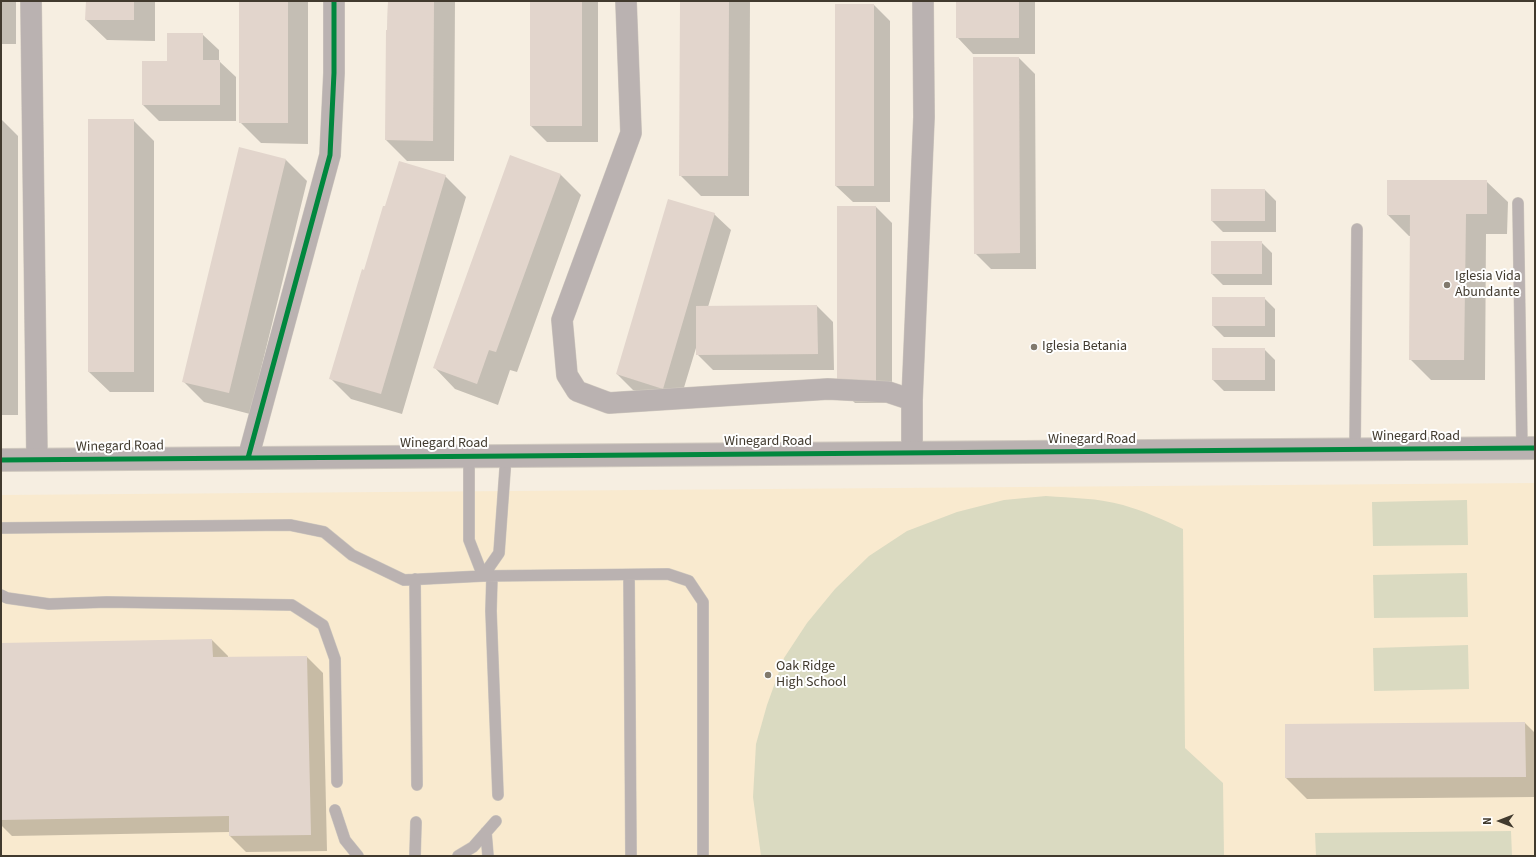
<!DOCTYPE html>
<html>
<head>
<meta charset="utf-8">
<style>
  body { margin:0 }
  #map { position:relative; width:1536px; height:857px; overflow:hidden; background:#f6eee1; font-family:"Source Sans 3",sans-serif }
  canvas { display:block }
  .frame { position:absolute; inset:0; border:2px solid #413a2e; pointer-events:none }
  .north { position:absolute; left:1480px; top:801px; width:40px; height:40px; -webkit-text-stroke:3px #fff; paint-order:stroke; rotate:270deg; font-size:11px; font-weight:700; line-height:16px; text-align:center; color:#413a2e }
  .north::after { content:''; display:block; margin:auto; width:14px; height:18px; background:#413a2e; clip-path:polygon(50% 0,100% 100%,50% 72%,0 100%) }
</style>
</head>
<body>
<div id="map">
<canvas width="1536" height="857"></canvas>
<div class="frame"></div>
<div class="north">N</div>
</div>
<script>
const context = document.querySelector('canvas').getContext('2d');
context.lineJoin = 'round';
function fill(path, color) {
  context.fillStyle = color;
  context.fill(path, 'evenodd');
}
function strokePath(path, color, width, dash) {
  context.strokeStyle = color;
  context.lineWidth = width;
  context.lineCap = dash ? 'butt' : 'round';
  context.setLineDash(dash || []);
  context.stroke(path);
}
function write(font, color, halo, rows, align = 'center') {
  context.font = font + ' "Source Sans 3",sans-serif';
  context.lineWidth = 4;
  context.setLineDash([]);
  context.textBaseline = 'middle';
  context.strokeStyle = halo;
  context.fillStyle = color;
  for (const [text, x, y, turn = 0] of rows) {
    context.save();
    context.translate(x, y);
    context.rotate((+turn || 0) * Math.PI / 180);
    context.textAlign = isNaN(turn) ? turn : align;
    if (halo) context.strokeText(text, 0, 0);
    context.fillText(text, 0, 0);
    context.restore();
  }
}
fill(new Path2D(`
  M1535,483V856H1V495Z`), '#f9eacf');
fill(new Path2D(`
  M1046,496C1072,498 1098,498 1123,505C1144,511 1164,520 1183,529L1185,748L1223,783L1224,856H761L753,797L756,744L767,705L784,658L807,623L835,589L869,556L907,531L957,512L1004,500Z
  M1467,500L1468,545L1373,546L1372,502Z
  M1467,573L1468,617L1374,618L1373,575Z
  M1468,645L1469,689L1374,691L1373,648Z
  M1511,831L1512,856H1316L1315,833Z`), '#dadac1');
fill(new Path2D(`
  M1,1H16V44H1Z
  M87,1H155V41L107,40L86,20Z
  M240,1H308V144L261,143L240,122Z
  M388,1H455L454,161H407L386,140Z
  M531,1H598V142H547L531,126Z
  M681,1H750L749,196H701L680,175Z
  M765,1H816V2H766Z
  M957,1H1035V54H973L957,37Z
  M874,5L890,21V202H853L836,186Z
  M202,34L219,50V61L236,77V121H159L143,105V62H168Z
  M1019,58L1035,74L1036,269H991L975,253Z
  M1,119L18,136V415H1Z
  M133,120L154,141V392H110L89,372Z
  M240,148L286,160L307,181L250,414L204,402L183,381Z
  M560,174L581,195L517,372L510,370L498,405L455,389L435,368Z
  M445,176L466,197L402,414L351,399L330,378L364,272Z
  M1487,182L1508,202L1507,234H1486L1485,380H1431L1410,359L1411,236H1409L1388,215Z
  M1212,190H1265L1276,201V232H1223L1212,221Z
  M876,207L892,223V403H855L838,387Z
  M714,214L731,230L708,307L817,306L833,322L834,370H713L697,354L696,348L679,404L633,390L617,374Z
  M1212,242H1261L1272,253V285H1223L1212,274Z
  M1264,298L1275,309V337H1224L1213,326Z
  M1264,349L1275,360V391H1224L1213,380Z
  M212,640L228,656V658L307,657L323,673L327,851L246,852L230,836V832L12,836L1,825V644Z
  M1525,723L1535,733V797L1307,799L1286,778V725Z`), '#0003');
fill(new Path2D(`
  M86,1H134V20H85Z
  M239,1H288V123H239Z
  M388,1H434L433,141L385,140L386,30H387Z
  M530,1H582V126H530Z
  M680,1H729L728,176H679Z
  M956,1H1019V38H956Z
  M835,4H874V186H835Z
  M167,33H203V60H220V105H142V61H167Z
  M973,57H1019L1020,253L974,254Z
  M88,119H134V372H88Z
  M239,147L286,159L229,393L182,382Z
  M510,155L561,174L496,352L489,350L477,384L433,368Z
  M399,161L446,175L381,394L329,379L362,269L364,270L383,206H385Z
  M1387,180H1487V214H1466L1464,360H1409L1410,215H1387Z
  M1211,189H1265V221H1211Z
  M668,199L715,213L663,389L616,374Z
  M837,206H876V387H837Z
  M1211,241H1262V274H1211Z
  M1212,297H1265V326H1212Z
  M817,305L818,354L696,355V306Z
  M1212,348H1265V380H1212Z
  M212,639L213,657L307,656L311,835L229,836V816L1,820V643Z
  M1525,722L1526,777L1285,778V724Z`), '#e2d5cc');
const service = new Path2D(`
  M1518,203L1522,449
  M1355,450L1357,229
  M469,456V540L483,576
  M1,528L290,525L324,532L352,555L404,580L483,576L668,574L689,581L703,602V856
  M629,575L631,856
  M483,576L499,553L506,456
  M492,576L491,611L498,795
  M415,579L417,785
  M1,595L7,598L49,604L107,602L292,605L323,625L335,659L337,782
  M335,810L345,840L358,856
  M486,832L488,856
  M415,856L416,822
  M458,856L473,847L496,821`);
const minor = new Path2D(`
  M31,1L37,460
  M626,1L631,133L562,320L567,375L577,391L609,403L828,389L888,392L912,400
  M912,453V400L924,117L923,1
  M248,458L330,155L334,73V1`);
const tertiary = new Path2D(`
  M1,460L1535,448`);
strokePath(service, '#d0c9bf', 12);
strokePath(minor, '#d0c9bf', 22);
strokePath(tertiary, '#d0c9bf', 24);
strokePath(service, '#bab2b1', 11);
strokePath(minor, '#bab2b1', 21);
strokePath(tertiary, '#bab2b1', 22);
strokePath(new Path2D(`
  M248,458L330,155L334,73V1
  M1,460L1535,448`), '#00873e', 5);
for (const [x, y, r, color] of [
  [1447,285,4,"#80796d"],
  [1034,347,4,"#80796d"],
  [768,675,4,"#80796d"]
]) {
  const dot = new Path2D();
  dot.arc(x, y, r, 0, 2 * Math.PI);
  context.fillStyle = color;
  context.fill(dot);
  strokePath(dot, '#fff', 1.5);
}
write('14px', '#413a2e', '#fff', [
  ["Iglesia Vida",1455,277],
  ["Abundante",1455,293],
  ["Iglesia Betania",1042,347],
  ["Oak Ridge",776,667],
  ["High School",776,683]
], 'left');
write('14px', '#413a2e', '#fff', [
  ["Winegard Road",1416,437],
  ["Winegard Road",1092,440],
  ["Winegard Road",768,442],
  ["Winegard Road",444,444],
  ["Winegard Road",120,447,-1]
]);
</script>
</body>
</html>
